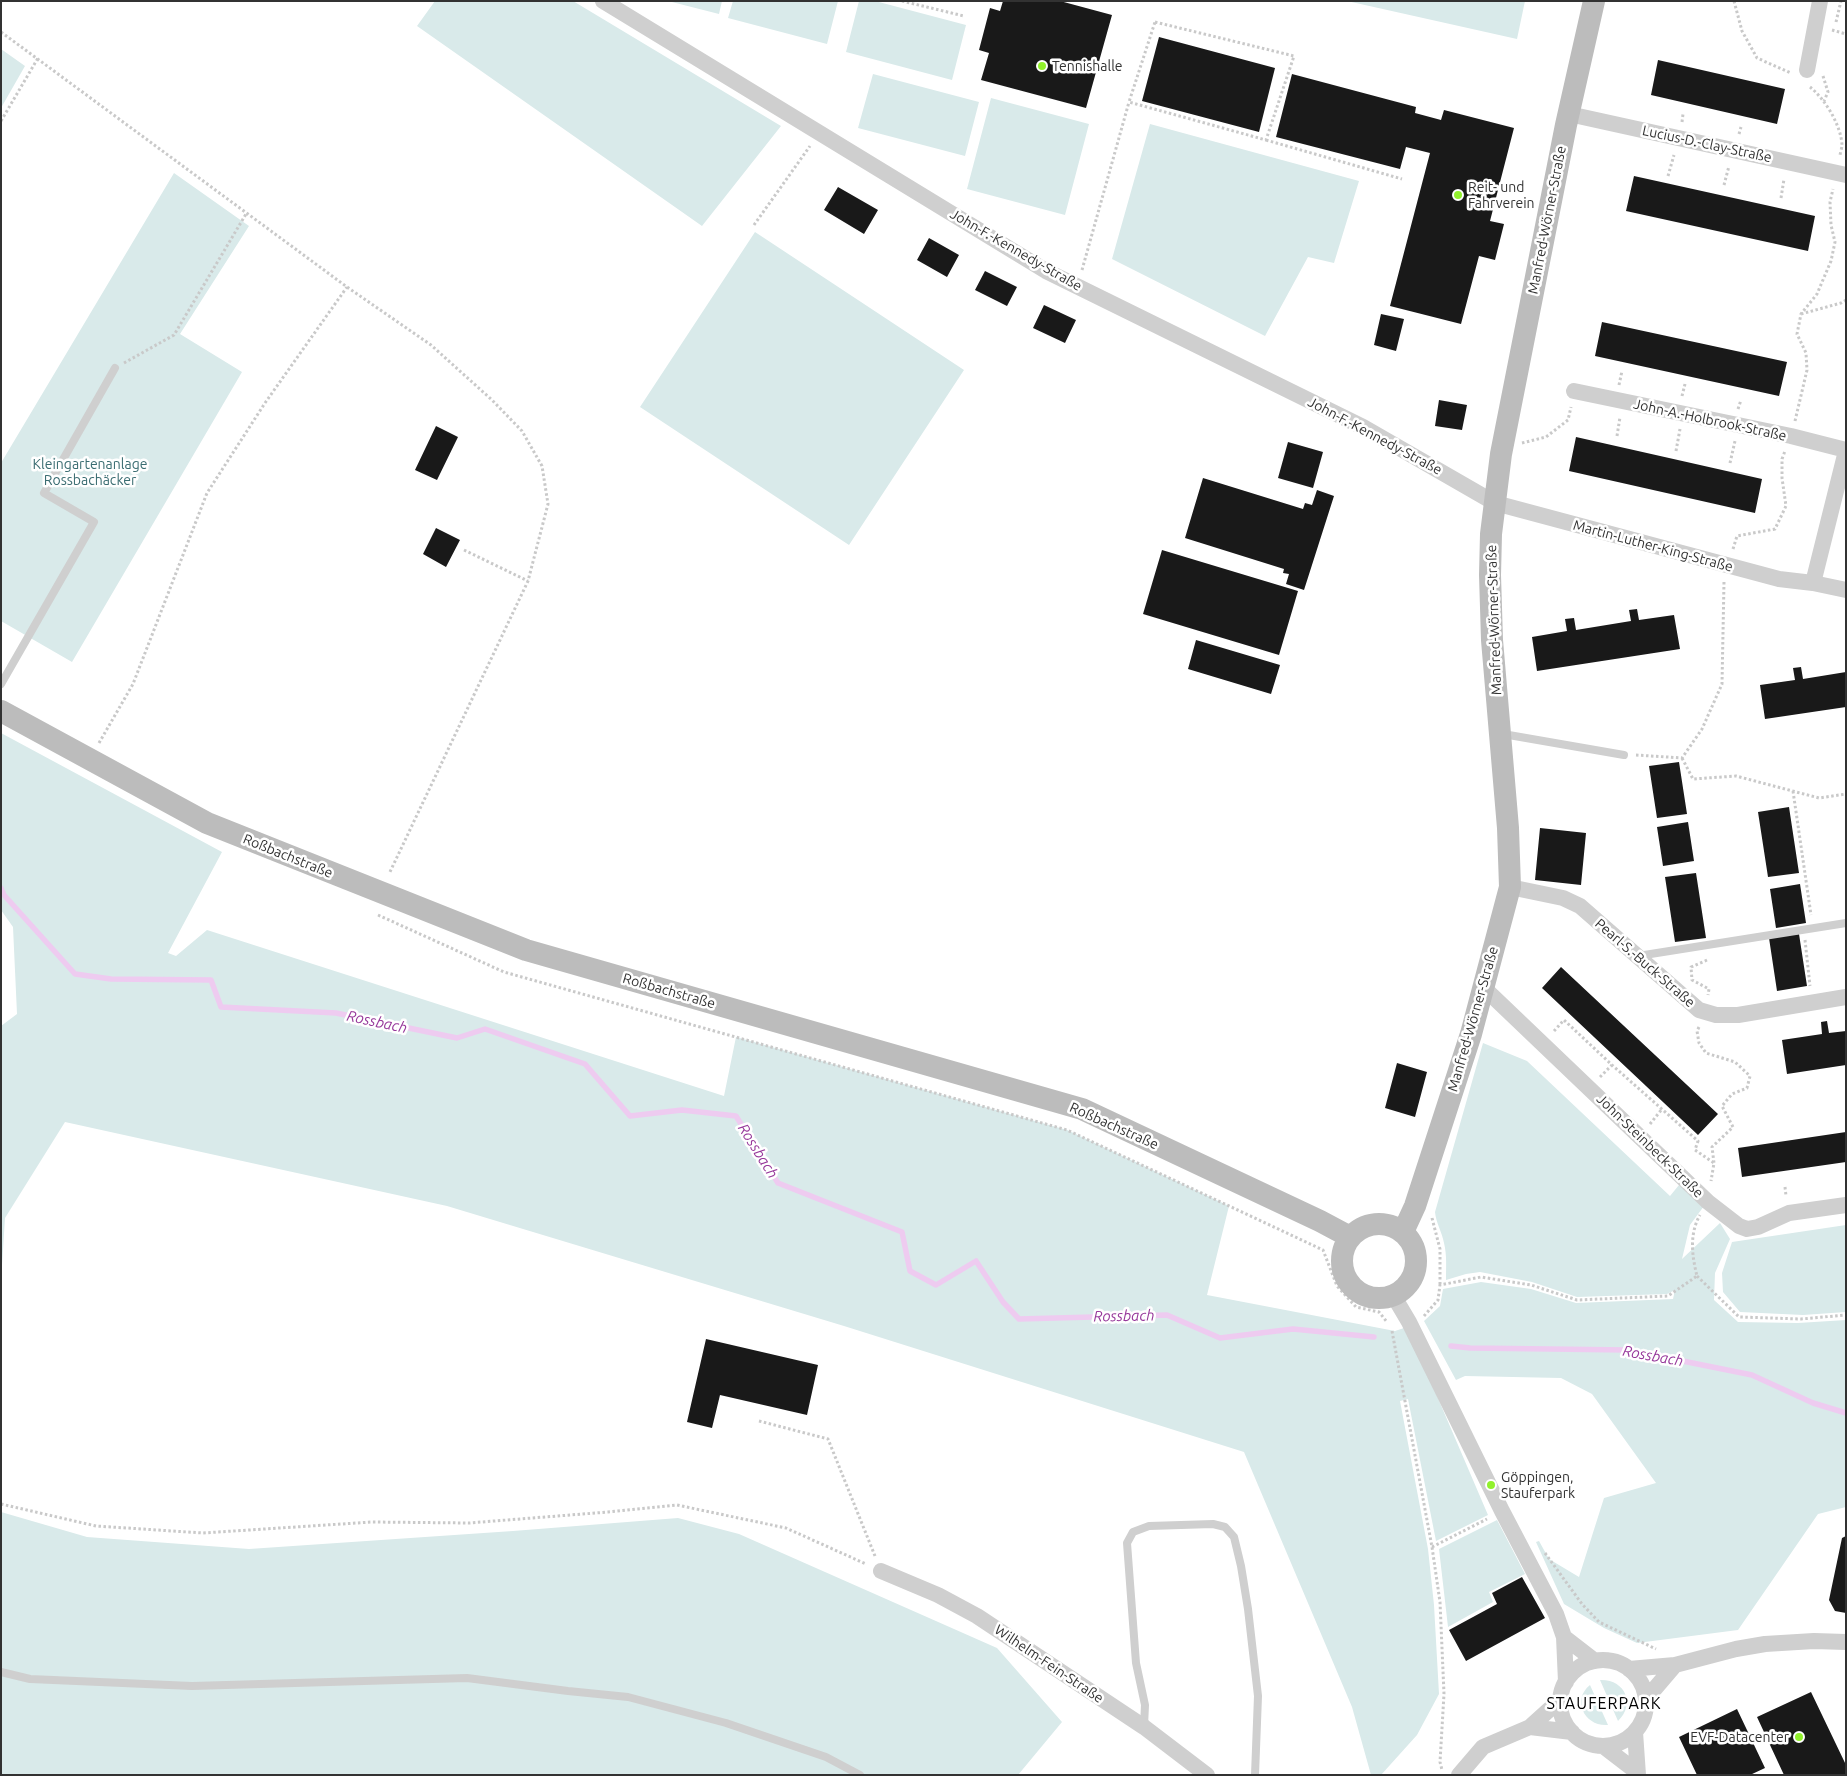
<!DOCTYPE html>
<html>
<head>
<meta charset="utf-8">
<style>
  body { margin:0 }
  #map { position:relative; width:1847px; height:1776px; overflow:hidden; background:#fff; font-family:Ubuntu,sans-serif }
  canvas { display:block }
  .frame { position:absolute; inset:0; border:2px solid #323232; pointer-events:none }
</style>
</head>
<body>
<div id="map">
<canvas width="1847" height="1776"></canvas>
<div class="frame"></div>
</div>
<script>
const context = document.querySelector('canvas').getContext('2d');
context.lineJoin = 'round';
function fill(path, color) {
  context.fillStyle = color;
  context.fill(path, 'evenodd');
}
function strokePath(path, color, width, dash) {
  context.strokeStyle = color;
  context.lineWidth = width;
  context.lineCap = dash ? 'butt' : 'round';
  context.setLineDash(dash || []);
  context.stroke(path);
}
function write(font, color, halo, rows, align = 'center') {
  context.font = font + ' Ubuntu,sans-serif';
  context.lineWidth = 5;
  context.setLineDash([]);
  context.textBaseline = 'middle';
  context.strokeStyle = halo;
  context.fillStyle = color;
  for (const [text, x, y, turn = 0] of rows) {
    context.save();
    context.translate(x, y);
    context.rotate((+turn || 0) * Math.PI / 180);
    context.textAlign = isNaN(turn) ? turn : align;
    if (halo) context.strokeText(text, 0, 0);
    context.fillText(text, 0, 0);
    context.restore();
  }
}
fill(new Path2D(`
  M435,1H573L781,126L702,226L417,26Z
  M668,1H722L719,14Z
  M733,1H838L827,44L728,18Z
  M859,1H875L966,25L952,80L846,52Z
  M1347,1H1525L1517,39Z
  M1,49L25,66L1,108Z
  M873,74L979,102L965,156L858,128Z
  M991,98L1089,124L1065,215L967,189Z
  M1150,124L1359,181L1334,263L1308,257L1265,336L1112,259Z
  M174,173L249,226L180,334L242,372L72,662L1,621V463Z
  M755,232L964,370L849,545L640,407Z
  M1,733L222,852L168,953L176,956L207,930L724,1096L736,1037L1067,1130L1229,1206L1207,1295L1395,1331L1404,1328L1434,1389L1488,1515L1436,1541L1408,1399L1400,1401L1428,1549L1434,1605L1439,1694L1417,1735L1381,1775H1371L1352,1707L1244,1452L844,1326L447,1206L65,1122L5,1218L1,1281V1026L17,1014L13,927L1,910Z
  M1483,1043L1527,1061L1670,1196L1679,1185L1704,1206L1690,1225L1682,1259L1720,1223L1730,1239L1715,1273L1714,1300L1738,1322L1798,1323L1846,1320V1507L1818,1514L1738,1630L1637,1643L1604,1628L1564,1604L1536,1542L1539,1541L1549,1559L1579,1577L1604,1498L1656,1483L1592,1394L1561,1378L1465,1376L1456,1380L1424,1321L1440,1306L1443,1289L1481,1282L1531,1289L1576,1303L1673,1299L1675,1290L1667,1294L1577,1297L1532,1282L1480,1272L1466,1274L1446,1280C1446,1267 1447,1255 1444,1243C1442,1232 1436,1223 1435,1212Z
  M1846,1225V1312L1803,1315L1740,1312L1723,1292L1722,1273L1732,1242Z
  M1,1512L87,1537L249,1549L513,1531L678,1518L739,1534L997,1648L1062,1722L1018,1775H1Z
  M1497,1520L1525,1574L1489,1592L1493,1602L1448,1627L1439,1549Z
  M1600,1680C1625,1679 1636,1704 1618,1721Z
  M1590,1685L1608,1725C1585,1727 1571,1700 1590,1685Z`), '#d9eaea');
strokePath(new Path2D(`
  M1,888L4,895L75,974L111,979L211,980L221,1007L336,1013L457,1038L485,1029L585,1064L630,1116L682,1110L736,1116L778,1183L902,1232L910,1271L936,1285L976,1261L1003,1302L1019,1319L1167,1315L1220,1338L1293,1329L1374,1337
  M1451,1346L1470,1348L1628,1350L1752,1375L1813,1403L1846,1413`), '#eecbf0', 5.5);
fill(new Path2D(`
  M1003,1H1060L1112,15L1086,108L981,80L989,53L979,50L990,8L1000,11Z
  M1159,37L1275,68L1259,132L1142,101Z
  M1658,60L1785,89L1777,124L1651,95Z
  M1292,74L1416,107L1415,113L1441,120L1444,110L1514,128L1490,221L1504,224L1495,260L1479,256L1461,324L1390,306L1430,153L1406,147L1400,169L1276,137Z
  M1634,176L1815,216L1808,251L1626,211Z
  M838,187L878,210L864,234L824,210Z
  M929,238L959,255L947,277L917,260Z
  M985,271L1017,287L1007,306L975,290Z
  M1044,305L1076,320L1065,343L1033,328Z
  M1381,314L1404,319L1396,351L1374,345Z
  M1602,322L1787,362L1779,396L1595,356Z
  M1439,400L1467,405L1462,430L1435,426Z
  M436,426L458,437L437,480L415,470Z
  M1576,437L1762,479L1755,513L1569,471Z
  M1288,442L1323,452L1313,488L1278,478Z
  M1203,478L1303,509L1305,503L1312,505L1317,490L1334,496L1304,590L1286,584L1289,574L1283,573L1284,569L1185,538Z
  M436,528L460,540L446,567L423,554Z
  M1162,550L1298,591L1279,655L1143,614Z
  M1637,609L1639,620L1674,615L1680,649L1537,671L1532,637L1567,631L1565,619L1574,618L1576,630L1631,621L1629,610Z
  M1196,640L1280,665L1271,694L1188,669Z
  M1801,667L1803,679L1846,672V707L1765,719L1760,685L1795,680L1793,668Z
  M1679,762L1687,814L1657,818L1649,766Z
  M1789,807L1799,873L1768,877L1758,812Z
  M1688,822L1694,861L1663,866L1657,827Z
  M1540,828L1586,833L1581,885L1535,880Z
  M1696,873L1706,938L1675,942L1665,877Z
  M1800,884L1806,923L1776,928L1770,889Z
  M1799,934L1807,986L1777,991L1769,938Z
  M1561,967L1718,1114L1698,1135L1542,988Z
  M1827,1021L1829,1033L1846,1031V1065L1787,1074L1782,1040L1822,1034L1821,1022Z
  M1397,1063L1427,1072L1415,1117L1385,1108Z
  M1846,1132V1162L1742,1177L1738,1148Z
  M706,1339L818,1365L807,1415L720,1395L712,1428L687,1422Z
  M1846,1536V1613L1835,1611L1829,1600L1842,1538Z
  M1522,1577L1545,1618L1466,1661L1449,1630L1497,1604L1492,1593Z
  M1811,1692L1846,1765V1775H1784L1757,1717Z
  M1737,1709L1765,1768L1750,1775H1697L1679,1737Z`), '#191919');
strokePath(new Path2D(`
  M902,1L964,16
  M1734,1L1742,31L1757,58L1791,73
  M1155,22L1294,56L1266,140L1129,102Z
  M1836,22L1841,1
  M1832,30L1846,34
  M1,32L347,287L431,345L492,400L522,431L542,466L548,504L528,581L389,874
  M1823,76L1828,92L1824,101
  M1810,87C1825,99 1841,125 1842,145C1842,148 1840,153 1840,156
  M1,121L38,58
  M1682,122L1683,114
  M1739,134L1741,127
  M1266,140L1402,179
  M1668,176L1674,155
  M1724,185L1729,166
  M1781,198L1784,179
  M754,225L810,146
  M1082,270L1129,102
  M1801,314L1841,303L1846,300
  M124,363L174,335L246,214
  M1619,385L1622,371
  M1682,396L1685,384
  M1738,409L1741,400
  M1795,421L1807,370L1806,353L1797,334L1801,314L1817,294L1831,261L1835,242L1831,225L1830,202L1833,189
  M1617,436L1620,417
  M1522,443L1546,437L1568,420L1571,407
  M1676,451L1680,429
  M1730,463L1735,441
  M1733,549L1737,536L1775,529L1786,506L1782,478V459L1785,451
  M464,550L528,581
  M99,743L133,684L207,493L265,403L347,287
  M1636,755L1682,758L1702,729L1722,684L1724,582
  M1682,758L1693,779L1736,776L1819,798L1846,794
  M1793,791L1811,915
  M378,915L504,972L1067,1130L1323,1250L1337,1286L1356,1307L1379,1312L1387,1322
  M1805,940L1810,986
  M1707,960L1691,967L1692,980L1709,989L1708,995
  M1699,1027L1697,1031L1699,1043L1706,1053L1735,1062L1750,1076L1747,1088L1732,1094L1722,1106L1733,1127L1712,1147L1714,1163
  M1554,1031L1564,1020L1612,1065L1698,1141L1695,1150L1714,1163L1711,1181
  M1600,1077L1612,1065
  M1650,1124L1662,1109
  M1785,1187L1786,1196
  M1432,1218L1440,1249V1285
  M1697,1276L1739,1317L1801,1319L1846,1315
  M1424,1316L1438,1300L1440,1285L1481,1277L1531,1285L1577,1300L1668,1296L1697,1276C1692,1256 1689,1234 1700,1215
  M1392,1331L1432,1547L1440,1602L1444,1694L1440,1762L1442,1770
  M759,1421L828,1439L875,1556
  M1,1504L96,1526L203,1533L372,1522L469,1523L608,1512L677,1505L786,1528L866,1564
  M1432,1547L1487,1519
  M1545,1553L1582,1604L1599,1622L1656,1649`), '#c9c9c9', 3, [2.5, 2.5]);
strokePath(new Path2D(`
  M1,684L94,522L44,493L115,368
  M1503,734L1624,755
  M1638,956L1846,923
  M1,1672L30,1679L192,1686L467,1678L568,1691L628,1697L726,1723L826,1757L860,1775
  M1144,1726L1145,1705L1136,1663L1127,1543L1133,1532L1149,1526L1213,1524L1225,1527L1234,1537L1241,1566L1248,1609L1258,1696L1255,1775`), '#cfcfcf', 8);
strokePath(new Path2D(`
  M603,1L1046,271L1363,427L1495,503L1779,579L1813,583L1846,590
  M1807,70L1820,1
  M1569,114L1846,175
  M1574,391L1791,436L1846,450
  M1813,583L1846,451
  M1510,887L1563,898L1580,906L1699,1010L1716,1015H1738L1846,997
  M1483,987L1708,1202L1739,1226L1747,1229L1758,1227L1789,1213L1846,1205
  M1393,1295L1409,1322L1502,1511L1556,1614L1564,1637L1566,1682
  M881,1571L938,1595L977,1616L1144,1727L1207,1775
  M1564,1637L1595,1661
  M1560 1703a43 43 0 1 1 86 0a43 43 0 1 1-86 0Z
  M1629,1669L1675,1665L1736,1649L1765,1644L1814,1641L1846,1642
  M1646,1699L1675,1665
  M1530,1727L1572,1732
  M1635,1732L1638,1775
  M1603,1746L1637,1772
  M1459,1775L1483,1747L1530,1727L1561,1699`), '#cfcfcf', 16);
strokePath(new Path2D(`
  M1,711L207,823L526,950L1082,1109L1320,1221L1350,1237
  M1342 1261a37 37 0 1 1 74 0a37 37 0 1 1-74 0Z
  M1403,1232L1415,1206L1471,1034L1510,887L1508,828L1492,640L1490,575L1491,534L1501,454L1566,125L1594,1`), '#bcbcbc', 22);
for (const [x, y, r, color] of [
  [1042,66,5,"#91f12c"],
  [1458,195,5,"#91f12c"],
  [1491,1485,5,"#91f12c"],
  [1799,1737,5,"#91f12c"]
]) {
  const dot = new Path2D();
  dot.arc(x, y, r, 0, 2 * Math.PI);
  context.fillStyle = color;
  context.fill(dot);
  strokePath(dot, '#fff', 2);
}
write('14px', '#323232', '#fff', [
  ["Tennishalle",1052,66],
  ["Reit- und",1468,187],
  ["Fahrverein",1468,203],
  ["Göppingen,",1501,1477],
  ["Stauferpark",1501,1493],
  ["EVF-Datacenter",1789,1737,"right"]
], 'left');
write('14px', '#323232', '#fff', [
  ["Lucius-D.-Clay-Straße",1707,144,12],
  ["Manfred-Wörner-Straße",1547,220,-79],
  ["John-F.-Kennedy-Straße",1016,250,30],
  ["John-A.-Holbrook-Straße",1710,420,12],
  ["John-F.-Kennedy-Straße",1375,436,28],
  ["Martin-Luther-King-Straße",1653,546,15],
  ["Manfred-Wörner-Straße",1494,620,-92],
  ["Roßbachstraße",288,856,22],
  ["Pearl-S.-Buck-Straße",1645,963,41],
  ["Roßbachstraße",669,991,16],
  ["Manfred-Wörner-Straße",1473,1019,-74],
  ["Roßbachstraße",1114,1126,24],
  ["John-Steinbeck-Straße",1650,1146,44],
  ["Wilhelm-Fein-Straße",1049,1664,34]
]);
write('14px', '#3b6d72', '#fff', [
  ["Kleingartenanlage",90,464],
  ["Rossbachäcker",90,480]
]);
write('italic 15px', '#97399b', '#fff', [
  ["Rossbach",377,1022,12],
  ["Rossbach",758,1151,58],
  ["Rossbach",1124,1316,-1],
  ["Rossbach",1653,1356,10]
]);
context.letterSpacing = '1px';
write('16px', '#000', '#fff', [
  ["STAUFERPARK",1604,1704]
]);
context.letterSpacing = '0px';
</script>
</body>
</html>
